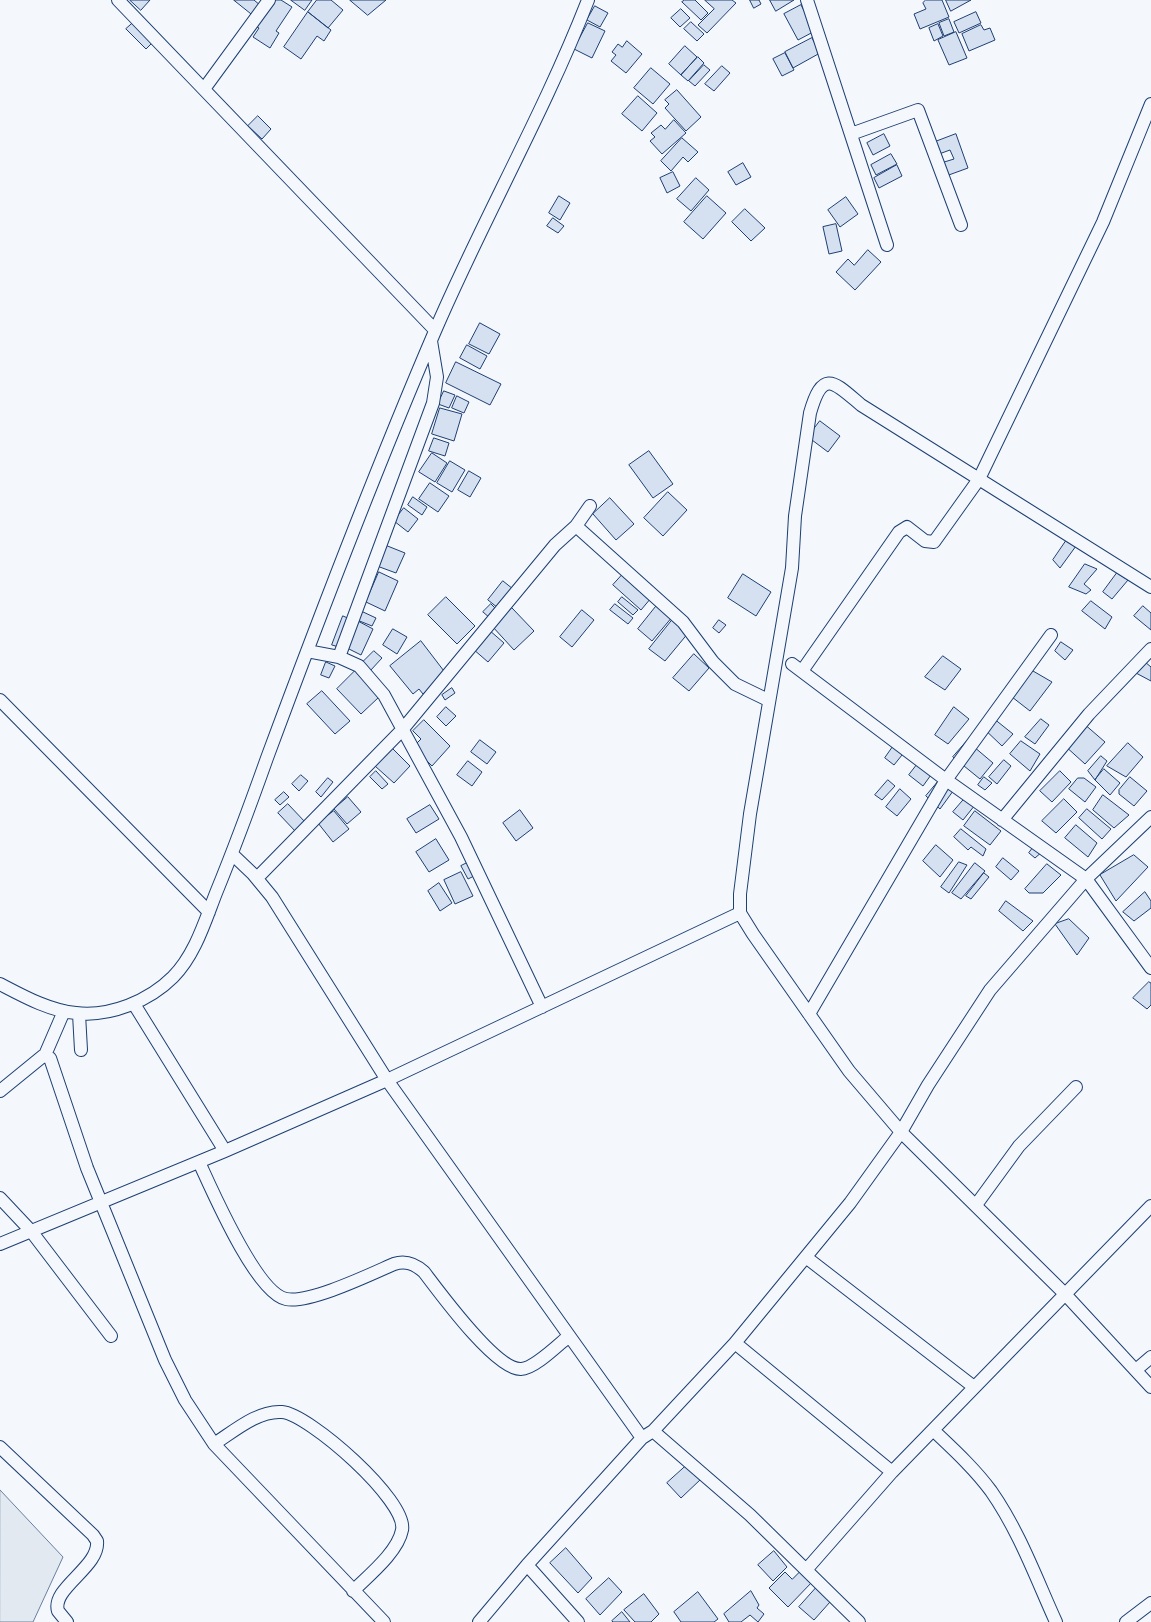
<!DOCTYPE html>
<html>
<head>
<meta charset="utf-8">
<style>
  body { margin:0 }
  canvas { display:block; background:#f4f7fb }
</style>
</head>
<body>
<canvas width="1151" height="1622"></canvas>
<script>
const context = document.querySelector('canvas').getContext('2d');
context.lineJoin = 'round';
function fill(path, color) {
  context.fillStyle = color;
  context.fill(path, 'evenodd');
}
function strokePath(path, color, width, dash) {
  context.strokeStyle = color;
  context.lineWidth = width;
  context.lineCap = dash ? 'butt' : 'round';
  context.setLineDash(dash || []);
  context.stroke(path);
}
const green = new Path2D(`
  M0,1490L63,1557L33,1622H0Z`);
fill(green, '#e3e9f0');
strokePath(green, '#687fa3', 1);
const building = new Path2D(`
  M130,0H150L141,10Z
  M234,0H254L261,6L253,15Z
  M271,0H281L292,7L276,31L279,33L270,48L253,37L259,28L255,26Z
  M291,0H312L305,10Z
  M317,0H331L343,10L328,28L308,12Z
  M350,0H386L368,15Z
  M685,0H695L708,13L701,20L682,2Z
  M705,0H732L736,3L707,33L698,25L714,9Z
  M750,0H759L761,4L754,8Z
  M770,0H794L776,11Z
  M926,0H942L949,17L920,29L914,14L926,9L923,3Z
  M946,0H971L951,11Z
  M801,5L815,31L798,40L784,14Z
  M595,6L608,13L600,27L587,20Z
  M681,9L690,18L680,27L671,18Z
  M308,12L331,30L324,41L317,36L301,59L284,47Z
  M976,12L981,23L959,33L954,22Z
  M949,19L954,32L944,36L939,23Z
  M134,22L154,41L146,49L126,29Z
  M691,22L704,34L697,41L684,29Z
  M588,23L605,31L592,58L574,49Z
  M938,24L943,36L934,41L929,28Z
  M981,25L984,30L990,28L995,40L969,51L962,34Z
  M956,32L967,58L949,65L938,40Z
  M812,38L820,53L793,68L785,52Z
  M627,41L642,54L626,73L611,61L616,55L612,52L618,44L622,47Z
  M685,46L697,57L681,75L669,64Z
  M785,53L794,70L782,76L773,59Z
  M698,57L704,63L688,81L681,75Z
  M704,65L710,70L695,86L689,81Z
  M722,66L730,73L714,91L705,84Z
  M651,68L670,84L653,104L634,88Z
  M677,90L701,117L686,131L665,108L669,104L665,100Z
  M638,96L657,113L642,131L622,114Z
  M258,116L271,129L262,139L248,126Z
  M674,120L686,133L662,154L650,141L655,137L651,133L661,125L665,129Z
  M884,134L890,146L873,155L867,143Z
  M956,134L968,168L946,176L941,163L954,159L950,150L939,154L935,142Z
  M682,138L698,152L688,162L683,157L671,171L661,161Z
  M891,154L897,164L876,175L871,165Z
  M743,163L751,177L736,185L728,172Z
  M897,165L902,176L879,188L874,178Z
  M673,172L680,186L667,193L660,178Z
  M696,178L709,190L691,211L677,199Z
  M559,196L570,203L560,220L549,213Z
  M707,196L726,213L703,239L684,222Z
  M846,197L858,214L840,227L828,210Z
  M745,209L765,228L751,241L732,222Z
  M553,218L564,226L558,233L547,226Z
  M836,224L842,251L829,254L823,227Z
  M868,250L881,262L855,290L836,272L848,259L854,265Z
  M480,323L500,334L489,354L469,344Z
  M467,345L487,356L480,369L460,358Z
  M456,362L501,384L490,405L446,383Z
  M444,391L455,395L449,408L438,404Z
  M457,396L469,402L464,413L452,408Z
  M440,408L462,414L454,441L432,434Z
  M820,421L840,436L828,452L808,437Z
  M434,438L449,443L445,456L429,451Z
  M649,451L673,484L653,498L629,465Z
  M432,453L447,463L435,482L419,472Z
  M450,461L465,470L452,492L437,483Z
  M469,471L481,478L470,497L458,490Z
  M430,483L449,496L438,512L419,499Z
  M668,492L687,510L663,536L644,518Z
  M413,497L427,507L422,515L408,505Z
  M610,498L634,524L616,540L593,514Z
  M404,508L418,519L408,532L394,521Z
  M1066,541L1076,546L1060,568L1053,560Z
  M385,545L405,553L396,573L377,566Z
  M1085,564L1097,569L1084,584L1091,590L1086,594L1069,587Z
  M379,572L398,581L385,611L366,602Z
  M1117,573L1128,580L1112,599L1103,592Z
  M623,574L651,598L641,610L613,585Z
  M743,574L771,592L756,616L728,598Z
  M503,581L513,589L498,608L488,600Z
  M446,597L475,626L457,644L428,615Z
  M622,597L638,610L633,615L618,602Z
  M1091,601L1112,617L1105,629L1082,611Z
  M491,604L497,610L490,618L483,612Z
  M615,604L633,618L628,624L610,610Z
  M658,604L673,616L652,641L638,629Z
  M1143,606L1151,613V630L1134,616Z
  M512,608L534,631L514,650L492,626Z
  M582,610L594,620L572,647L560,637Z
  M361,611L376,618L372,626L357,620Z
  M343,616L350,619L339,647L332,645Z
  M673,619L689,632L665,661L649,649Z
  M356,620L373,629L361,655L343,646Z
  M719,620L726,625L719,633L713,628Z
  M393,629L407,637L397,654L383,645Z
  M489,630L504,643L488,662L473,649Z
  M421,641L447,675L423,694L419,689L413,694L390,666Z
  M1061,642L1073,650L1065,660L1055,651Z
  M374,651L382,658L370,671L362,663Z
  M694,654L709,668L689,691L673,678Z
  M943,656L961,669L945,690L925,677Z
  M326,662L335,666L329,678L321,675Z
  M1145,662L1151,667V681L1136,673Z
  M355,671L379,697L361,714L337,689Z
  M1033,671L1052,682L1030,711L1012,697Z
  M452,688L455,693L445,700L442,695Z
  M322,691L350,721L335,734L307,704Z
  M446,707L456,716L446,726L437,717Z
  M954,707L969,719L948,744L935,735Z
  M988,714L1013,734L1002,746L980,725Z
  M1041,719L1049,725L1035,744L1025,737Z
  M424,720L450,746L432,766L413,747L421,739L413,731Z
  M1083,723L1105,742L1085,764L1064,745Z
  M899,738L910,745L894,765L885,758Z
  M480,740L496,752L487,764L471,752Z
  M967,741L993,763L980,779L953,757Z
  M1021,741L1040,754L1030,771L1010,754Z
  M1128,743L1143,757L1126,777L1107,766Z
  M392,748L410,766L394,783L375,766Z
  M1101,756L1107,761L1095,780L1088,771Z
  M923,757L936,768L923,786L909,775Z
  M1004,760L1011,766L997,784L989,777Z
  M468,761L482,772L472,786L457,775Z
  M1104,769L1120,783L1110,795L1095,780Z
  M376,771L388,784L382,789L370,777Z
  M1060,771L1071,782L1052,802L1040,791Z
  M301,775L308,781L299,791L292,784Z
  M942,777L956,787L940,809L926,796Z
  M984,777L992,783L985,790L978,785Z
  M1130,777L1147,791L1134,806L1119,794V790Z
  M328,778L333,782L321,797L316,792Z
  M1078,778H1084L1096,787L1085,802L1069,789Z
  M888,780L895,786L882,800L875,795Z
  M900,789L911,799L897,816L886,807Z
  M284,792L289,797L280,805L275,800Z
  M1103,795L1129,815L1114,828L1093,810Z
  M348,797L361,812L347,824L334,809Z
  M966,797L975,805L963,820L953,812Z
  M1064,799L1077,812L1056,833L1042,821Z
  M288,804L306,823L296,832L278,813Z
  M430,805L439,819L416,833L407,819Z
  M1087,809L1111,829L1102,839L1079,818Z
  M520,810L533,828L516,841L503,823Z
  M334,811L349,829L333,842L318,823Z
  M975,811L1001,831L990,845L964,826Z
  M1076,825L1097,843L1088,857L1065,838Z
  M961,829L986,849L983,856L971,847L968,850L954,837Z
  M436,839L449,860L429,872L416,852Z
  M936,845L953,860L940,877L923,861Z
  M1035,845L1043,851L1035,858L1029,853Z
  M1134,855L1148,867L1116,901L1100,875Z
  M1003,858L1019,871L1011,880L996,867Z
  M959,862L967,865L949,893L941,887Z
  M467,863L474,876L468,879L461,866Z
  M975,863L985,871L961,899L952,893Z
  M1047,864L1061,875L1043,893H1029L1025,889Z
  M461,872L473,896L455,904L444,880Z
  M984,873L989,877L971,899L966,896Z
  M439,883L452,903L440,911L428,891Z
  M1145,892L1151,901V908L1134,921L1123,912Z
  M1006,901L1033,921L1023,931L999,911Z
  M1069,919L1089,938L1077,955L1055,924Z
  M1149,982L1151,983V1005L1147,1009L1133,998Z
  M687,1465L701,1479L681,1498L667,1483Z
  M566,1548L592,1578L578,1593L550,1563Z
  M774,1551L787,1567L773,1581L758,1565Z
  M802,1570L813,1581L788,1607L769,1588L785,1572L792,1579Z
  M609,1578L622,1592L600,1615L586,1599Z
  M816,1588L830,1602L814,1620L799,1607Z
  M751,1591L759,1605L757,1608L764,1614L758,1622L750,1615L741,1622H729L724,1614Z
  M698,1592L718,1619L714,1622H681L674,1612Z
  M644,1594L659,1614L651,1622H635L624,1610Z
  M622,1612L630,1622H613L612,1621Z`);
fill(building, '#d5e0f0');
strokePath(building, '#1d3f73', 1);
const minor = new Path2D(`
  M118,0L435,330
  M807,0L887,245
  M204,89L269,0
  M851,134L918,110L961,225
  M576,526L683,622L713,662L735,684L768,700
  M1151,587L861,405C834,382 823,368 810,413L795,516L792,568L750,814L740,894V913L753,934L849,1071L901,1132L1065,1294L1151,1387
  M307,651L339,657L359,666L384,695L461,837L542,1007
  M339,657L433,403L437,377L431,341
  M792,664L942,777L1086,879L1151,968
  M802,671L899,532L907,527L925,541L934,542L979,479L1103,222L1151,104
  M0,700L209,912
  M1002,820L1089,714L1151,649
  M232,854L253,874L272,897L387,1080L642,1438
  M257,878L402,730L555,545L576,526L590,506
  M0,984C23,996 50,1011 76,1013C110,1017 149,1001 173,977C195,955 205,921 216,893C234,849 251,803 267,758C320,615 375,471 435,331C483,219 544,113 588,0
  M134,1004L225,1151
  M79,1014L81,1050
  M809,1014L946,780L1051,635
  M45,1055L64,1011
  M0,1091L43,1056L50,1058L87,1168L165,1360L185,1400L214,1444L384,1622
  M199,1162C212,1190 256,1293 286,1299C309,1304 371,1274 394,1264C406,1260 415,1264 424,1272C440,1293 496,1370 521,1369C534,1369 558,1345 569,1336
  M0,1198L31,1231L111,1336
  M976,1205L1019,1146L1076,1087
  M0,1244L225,1151L387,1080L740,913
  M807,1258L974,1387
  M735,1343L892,1472
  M1137,1369L1151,1357
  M933,1430C953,1449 974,1468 991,1491C1019,1531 1036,1578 1056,1622
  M653,1431L750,1515L859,1622
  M214,1444C233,1432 258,1410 282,1412C309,1414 408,1501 402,1530C398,1552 368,1576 353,1591
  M0,1447L93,1535L97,1541C100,1567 51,1588 58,1611L67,1622
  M527,1565L578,1622
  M806,1570L892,1472L1151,1206
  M479,1622L527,1565L642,1438L653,1431L735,1343L850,1203L901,1132L928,1085L990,990L1086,879L1151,817
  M1126,1622L1151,1603`);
strokePath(minor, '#1d3f73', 14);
strokePath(minor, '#f4f7fb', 12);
</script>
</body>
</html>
